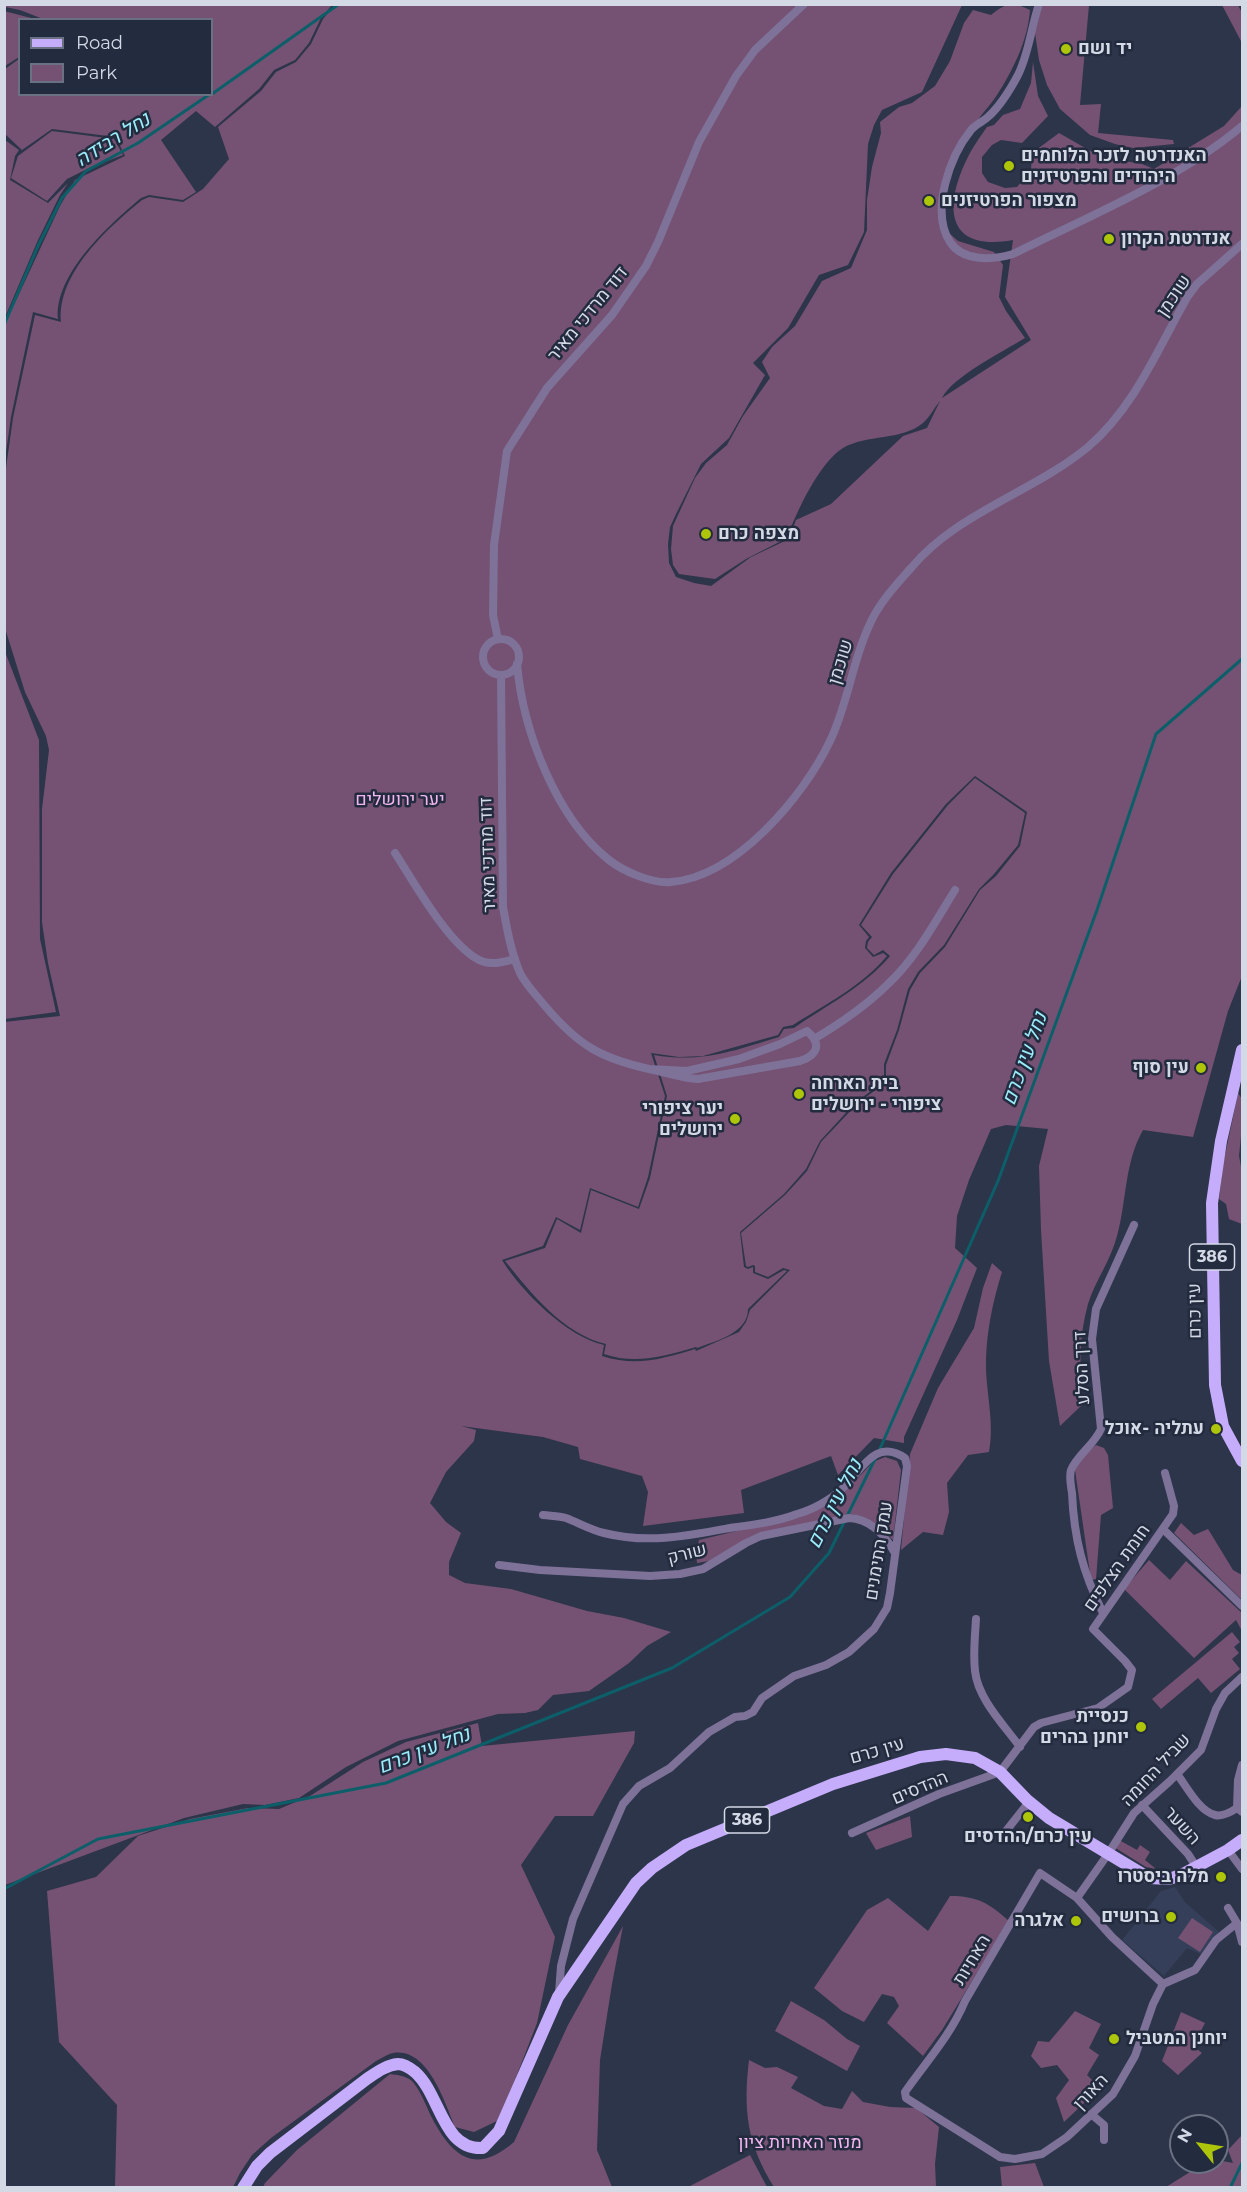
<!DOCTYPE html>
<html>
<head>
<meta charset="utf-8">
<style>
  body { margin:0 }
  #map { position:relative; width:1247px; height:2192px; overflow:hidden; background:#2d354a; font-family:Montserrat,sans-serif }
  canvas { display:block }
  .frame { position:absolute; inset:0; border:6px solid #d4d9e6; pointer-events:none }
  .legend { position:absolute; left:18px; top:18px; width:195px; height:78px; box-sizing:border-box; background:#232b3f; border:2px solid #6a7182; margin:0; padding:8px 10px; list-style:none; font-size:18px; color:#d4d9e6 }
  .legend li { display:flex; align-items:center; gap:12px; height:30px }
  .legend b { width:30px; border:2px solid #6a7182 }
  .north { position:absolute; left:1169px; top:2114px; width:60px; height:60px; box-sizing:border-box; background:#232b3f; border:2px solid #6a7182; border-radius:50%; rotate:300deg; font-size:16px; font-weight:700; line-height:24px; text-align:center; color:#d4d9e6 }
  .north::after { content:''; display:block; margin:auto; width:21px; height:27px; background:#aec60a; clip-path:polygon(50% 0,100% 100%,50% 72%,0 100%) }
</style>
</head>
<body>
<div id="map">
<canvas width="1247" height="2192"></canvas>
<div class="frame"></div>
<ul class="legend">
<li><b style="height:8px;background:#c6adfc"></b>Road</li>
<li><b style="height:16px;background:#755273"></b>Park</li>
</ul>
<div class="north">N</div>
</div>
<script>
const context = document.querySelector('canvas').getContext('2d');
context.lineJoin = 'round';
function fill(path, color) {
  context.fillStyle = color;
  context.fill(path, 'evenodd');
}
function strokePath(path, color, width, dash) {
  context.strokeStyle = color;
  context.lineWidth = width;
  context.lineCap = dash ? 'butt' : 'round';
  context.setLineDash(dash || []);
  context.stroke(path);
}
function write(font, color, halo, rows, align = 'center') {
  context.font = font + ' Montserrat,Heebo,sans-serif';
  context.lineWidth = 5;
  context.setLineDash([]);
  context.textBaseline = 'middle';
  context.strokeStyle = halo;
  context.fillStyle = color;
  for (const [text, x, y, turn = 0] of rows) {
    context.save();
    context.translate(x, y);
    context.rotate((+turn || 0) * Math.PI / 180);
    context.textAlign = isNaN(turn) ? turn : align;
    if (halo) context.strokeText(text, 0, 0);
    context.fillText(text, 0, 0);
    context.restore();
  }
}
fill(new Path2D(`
  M1175,1887L1185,1902L1219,1932L1203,1955L1187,1948L1164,1976L1122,1940L1161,1891Z`), '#353f59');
fill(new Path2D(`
  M5,4L332,5L321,18L309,43L295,60L274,70L259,89L215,127L196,111L161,140L196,192L183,200L149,195L141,198C109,225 54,274 58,319L33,312L11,417L5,459L6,322L60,206L75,180L125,156L116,137L52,129L22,150L5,134V69L19,59L20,94H212V20L43,19L20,10L5,7Z
  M335,5H962L922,92L882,110L874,125L868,144L864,232L848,265L819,275L788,328L753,363L765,375L729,438L701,464L676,514L670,527L668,544L669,563L676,577L694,583L711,586L751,557L789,539L796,520L831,504L903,436L927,428L940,401C934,408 930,417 923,423C901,441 867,434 843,448C820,462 796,512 787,538L746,559L715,579L679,574L673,565L671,549L673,526L695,478L706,463L727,445L743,416L770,378L762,362L772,347L795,326L822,281L851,268L867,230V200L872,167L881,133L880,122L899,107L912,103L935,86L950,61L964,23L973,10L991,15C1005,3 1013,1 1030,10C1028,40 1013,70 997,95C992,103 985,110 980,117C967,138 955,162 948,184C943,199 939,210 940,225L958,241L994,252L1003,265L999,297L1006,311L1025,338C1004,351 952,377 942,398L1031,340L1005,297L1013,240C947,252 943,208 967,159C972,148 980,137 987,127L994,125L1003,115L1020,109L1031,83L1033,62L1038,96L1048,116L1022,143L1001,140L992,145L982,157V173L988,182L1005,188L1017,187L1031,170L1032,153L1059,133L1101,157L1142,164L1154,169L1224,126L1242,106V976L1228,1011L1193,1137L1143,1130C1124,1164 1127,1200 1117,1236C1111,1260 1095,1281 1088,1304C1079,1335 1079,1372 1083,1404L1060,1426L1049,1361L1041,1230L1039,1166L1048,1129L1006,1125L991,1129L969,1180L957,1216L955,1248L977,1268L957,1320L904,1437V1443L874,1438L838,1475L831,1456L741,1490L744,1513L643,1526L648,1492L642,1476L580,1459L578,1447L543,1437L461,1426L476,1430L474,1441L446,1472L430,1503L446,1522L461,1533L449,1562V1575L465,1583L511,1589L587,1611L624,1618L671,1632L647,1646L629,1663L589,1691L553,1695L538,1710L525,1713L498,1714L398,1741L346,1767L299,1798L265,1805L243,1804L184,1818L5,1885L4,1022L60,1016L48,963L42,922V809L49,750L46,736L25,692L4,625L5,475L13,418L35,315L61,322C57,273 108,228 142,200L149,197L183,202L203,189L229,159L218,127L261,91L276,72L296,62L311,44L323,19ZM975,776L1027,812L1020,846L996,876L980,890L945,947L920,973L910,990L899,1030L886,1065V1082L857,1104L821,1142L807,1171L785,1195L741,1233L746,1266L748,1267L753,1265L755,1266V1272L768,1277L783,1268L790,1270L750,1310L746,1322L739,1332L696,1351L695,1349C662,1359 636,1367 602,1356L604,1345C567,1337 521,1291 502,1260L543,1246L556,1217L580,1230L590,1188L638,1207L648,1177L665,1096L651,1053L679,1057L703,1056L778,1035L783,1027L793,1025C826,1004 862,986 887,956L883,953L873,957L865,948L866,941L869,937L859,925L891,873L946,804Z
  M1042,5H1089L1080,105L1101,104L1098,133L1173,140L1174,144L1133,148L1115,144L1090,135L1060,109L1047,85L1039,60L1035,33Z
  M1222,5H1238L1242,13V43Z
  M4,11L35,19L20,20L19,57L5,66Z
  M52,131L114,139L123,155L91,167L67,179L47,201L11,178L18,156Z
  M5,140L19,150L15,156L10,180L48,203L68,183L60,195L38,240L5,317Z
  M4,649L39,740L40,939L56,1012L5,1019Z
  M975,778L1025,813L1018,845L994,874L979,889L944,945L918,972L908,989L897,1030L884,1064V1081L855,1103L820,1141L806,1169L784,1194L740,1232L744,1267L748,1269L753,1267V1273L768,1279L784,1270L787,1271L748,1309C748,1333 716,1341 697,1348L696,1347C665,1356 636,1365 604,1354L606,1344C563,1334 531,1293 505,1261L545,1248L557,1219L581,1233L591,1190L639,1209L650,1178L667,1096L654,1055C702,1063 733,1051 779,1037L784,1029L794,1028C827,1005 864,987 890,956L883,950L874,955L867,948L868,942L872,937L861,925L893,874L948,805Z
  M1238,1093L1242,1099V1126L1239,1156L1242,1172V1224L1229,1219L1226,1204L1219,1199L1223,1165Z
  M992,1263L1002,1272C993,1301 987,1329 986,1359C985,1390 995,1421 989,1452L968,1455L947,1483L949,1512L943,1535L923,1532L901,1550L910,1454L938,1388L974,1328L983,1288Z
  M1096,1445L1104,1448L1108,1455L1113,1508L1101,1515L1096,1579L1091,1580L1075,1470L1085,1453Z
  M885,1457L897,1461L901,1470L893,1540C879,1526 869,1516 849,1514L758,1534L709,1561L697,1563L696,1553L699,1540L808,1514L838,1499L873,1462Z
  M1181,1523L1194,1535L1208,1529L1233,1570L1242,1575V1600L1174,1533Z
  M1149,1560L1170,1580L1186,1561L1242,1613V1631L1236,1620L1194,1658L1124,1589Z
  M1232,1632L1240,1642L1234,1647L1239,1653L1232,1659L1240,1669L1211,1693L1198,1678L1161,1709L1152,1699Z
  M478,1723L482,1746L635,1731L634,1743L593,1816H555L521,1865L555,1937L537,2023L513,2085L497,2121L474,2132L455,2127C445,2103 428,2047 393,2053C387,2054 381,2059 376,2061L271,2138L252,2155L240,2173L233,2187H115L117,2105L59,2042L47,1891L96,1877L138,1836L190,1819L248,1808L279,1809L310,1796L363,1762L406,1742Z
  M910,1816L912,1837L876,1850L866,1833Z
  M1119,1840L1137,1850L1140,1845L1150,1852L1145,1860L1156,1869L1146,1867L1114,1847Z
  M950,1896C977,1896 989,1903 1009,1921L942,2030L923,2056L887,2023L899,2006L894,1997L882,1994L864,2022L842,2011L814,1988L867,1910L888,1898L928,1931Z
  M1192,1918L1213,1932L1200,1952L1178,1938Z
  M623,1926L612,1984L600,2060L597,2150L612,2187H263L265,2183L297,2150L390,2074C398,2075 406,2076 412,2081C421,2091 426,2106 432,2118C453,2158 476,2175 514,2142L568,2025Z
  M791,2001L824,2020L847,2039L860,2046L847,2071L775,2031Z
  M1075,2011L1101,2024L1089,2048L1099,2055L1087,2075L1100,2088L1064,2122L1056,2098L1069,2080L1057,2065L1041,2068L1031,2056L1038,2041L1049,2042Z
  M1181,2012L1205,2023L1193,2046L1202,2053L1178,2075L1162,2061Z
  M749,2060L765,2068L777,2067L798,2077L791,2088L824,2106L842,2109L852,2091L863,2102L890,2107L916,2108L939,2127L935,2164L936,2187H774C747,2144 743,2110 749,2060Z
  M1242,2135V2187H1166L1206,2162H1217V2160L1233,2163L1228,2150Z
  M750,2155L767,2187H688Z
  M1035,2163L1044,2187H1002L1000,2167Z`), '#755273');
strokePath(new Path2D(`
  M212,94L339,4
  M4,325L38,246L62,198L86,171L138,143L210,94
  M879,1451L998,1181L1097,910L1156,734L1242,659
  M4,1889L98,1839L386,1783L672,1668L790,1597L829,1553L876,1457
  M1230,2188L1242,2163`), '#0c5f69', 3);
strokePath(new Path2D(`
  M1039,4C1031,28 1029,53 1018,75C1010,90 1001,105 989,116C983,122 976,124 971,130C950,156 930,211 950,242C963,262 993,260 1013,254C1089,216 1178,180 1242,126
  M498,639L493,615L494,545L507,451L547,388L612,315L646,266L658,242L699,142L736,76L755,50L804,4
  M483 657a18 18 0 1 1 36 0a18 18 0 1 1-36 0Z
  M517,664C523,731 556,818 609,860C623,871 652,884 671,882C736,877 804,796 830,741C848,704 852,662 869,626C878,604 896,585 911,568C958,512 1032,493 1088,447C1135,407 1158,348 1188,296L1197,284L1242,244
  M501,675L503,907C507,929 511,952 520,973C526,985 537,996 545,1006C578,1045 600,1058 649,1069C665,1072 681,1078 698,1079L800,1061C818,1055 822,1044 807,1031L780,1044L739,1059L687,1071L649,1069
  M395,853C414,882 448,944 479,960C491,966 503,962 515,959
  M814,1039C841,1023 866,1006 888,984C916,958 935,922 955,890
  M543,1515C551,1516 559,1516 566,1518C579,1523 591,1530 604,1533C647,1544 687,1536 730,1528C752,1525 776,1522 797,1514C812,1510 830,1500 841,1490C861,1472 874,1437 905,1458L907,1466L890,1593L887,1608L874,1629L849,1652L826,1665L794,1676L762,1698L753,1712L745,1716L735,1717L709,1732L670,1768L639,1786L623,1804L573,1919L561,1966L559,1993
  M1163,1529L1242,1606
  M499,1565L540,1570L650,1576L680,1574L703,1569L746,1543L761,1536L849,1518C871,1519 885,1535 895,1553
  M1103,1613C1083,1573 1074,1539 1072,1493C1071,1487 1069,1476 1071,1470C1078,1454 1094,1445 1101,1429L1092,1339L1096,1309L1134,1225
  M976,1619C975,1636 973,1654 975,1671C978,1699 1004,1725 1020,1747
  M1177,1774C1187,1787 1199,1811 1215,1815C1223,1817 1231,1812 1237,1808L1242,1812
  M1142,1805L1188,1854L1197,1868
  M1237,1808L1238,1780L1242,1765
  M852,1833L939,1794L1000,1772L1034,1727L1041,1723L1098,1708L1128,1687L1132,1670L1125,1661L1093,1629L1173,1514L1174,1506L1165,1473
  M1002,1836L1029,1802
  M1228,1850L1242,1869
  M1077,1898L1040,1873L965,2001C951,2035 926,2062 905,2092L906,2098L1000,2157L1015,2159L1042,2154L1067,2137L1113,2094L1135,2056L1153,2004L1163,1984L1195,1970L1216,1940L1237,1923
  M1228,1908L1237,1923L1242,1942
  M1163,1984L1112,1937L1077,1898L1108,1854L1134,1813L1170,1781L1201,1750L1216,1709L1225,1693L1242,1677
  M1091,2114L1104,2125V2140`), '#7e7299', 8);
strokePath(new Path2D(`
  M1242,1050L1221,1141L1212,1203L1215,1385L1223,1426L1242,1461
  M243,2188L257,2166L270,2153L368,2078C377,2072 387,2065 398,2064C404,2064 410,2068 415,2072C441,2095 442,2150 483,2148L499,2131L558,1997L636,1883L652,1868L686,1845L833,1784L920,1757L946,1754L975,1758L1000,1772L1027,1800L1049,1818L1149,1878L1169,1879L1181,1875L1228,1850L1242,1840`), '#c6adfc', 12);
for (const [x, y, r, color] of [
  [1066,49,6,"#aec60a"],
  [1009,166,6,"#aec60a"],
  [929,201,6,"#aec60a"],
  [1109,239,6,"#aec60a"],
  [706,534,6,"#aec60a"],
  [1201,1068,6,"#aec60a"],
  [799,1094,6,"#aec60a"],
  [735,1119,6,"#aec60a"],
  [1216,1429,6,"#aec60a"],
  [1141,1727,6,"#aec60a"],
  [1028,1817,6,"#aec60a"],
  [1221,1877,6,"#aec60a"],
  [1171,1917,6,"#aec60a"],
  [1076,1921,6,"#aec60a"],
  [1114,2039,6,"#aec60a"]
]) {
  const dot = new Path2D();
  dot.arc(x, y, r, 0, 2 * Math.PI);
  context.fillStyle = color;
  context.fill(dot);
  strokePath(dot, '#232b3f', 2);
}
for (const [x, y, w] of [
  [1212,1257,45],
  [747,1820,45]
]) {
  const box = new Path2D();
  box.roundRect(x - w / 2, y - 13, w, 26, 4.5);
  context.fillStyle = '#232b3f';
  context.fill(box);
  strokePath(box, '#d4d9e6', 1.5);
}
write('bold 16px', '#d4d9e6', null, [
  ["386",1212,1257],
  ["386",747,1820]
]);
write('bold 18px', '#d4d9e6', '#232b3f', [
  ["יד ושם",1078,49],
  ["האנדרטה לזכר הלוחמים",1021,156],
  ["היהודים והפרטיזנים",1021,177],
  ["מצפור הפרטיזנים",941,201],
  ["אנדרטת הקרון",1121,239],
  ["מצפה כרם",718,534],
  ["עין סוף",1189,1068,"right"],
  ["בית הארחה",811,1084],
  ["ציפורי - ירושלים",811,1105],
  ["יער ציפורי",723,1109,"right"],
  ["ירושלים",723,1130,"right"],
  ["עתליה -אוכל",1204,1429,"right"],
  ["כנסיית",1129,1717,"right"],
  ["יוחנן בהרים",1129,1738,"right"],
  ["עין כרם/ההדסים",1028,1837,"center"],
  ["מלה ביסטרו",1209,1877,"right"],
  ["ברושים",1159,1917,"right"],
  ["אלגרה",1064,1921,"right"],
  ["יוחנן המטביל",1126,2039]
], 'left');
write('18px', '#d4d9e6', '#232b3f', [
  ["שוכמן",1174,296,-56],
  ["דוד מרדכי מאיר",588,314,-51],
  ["שוכמן",841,662,-73],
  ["דוד מרדכי מאיר",488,855,-92],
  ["עין כרם",1195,1311,-91],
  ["דרך הסלע",1082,1368,-93],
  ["עמק התימנים",879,1551,-81],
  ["שורק",687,1554,-14],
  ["חומת הצלפים",1117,1568,-55],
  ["עין כרם",877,1751,-16],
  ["שביל החומה",1156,1770,-47],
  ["ההדסים",920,1788,-23],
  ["השער",1182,1826,48],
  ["האחיות",972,1960,-59],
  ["האורן",1091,2092,-47]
]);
write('18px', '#f3b5ef', '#232b3f', [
  ["יער ירושלים",400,800],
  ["מנזר האחיות ציון",800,2143]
]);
write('italic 20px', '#9aedfa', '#232b3f', [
  ["נחל רבידה",113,140,-32],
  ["נחל עין כרם",1025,1059,-70],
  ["נחל עין כרם",835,1504,-63],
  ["נחל עין כרם",424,1751,-21]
]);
</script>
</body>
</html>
